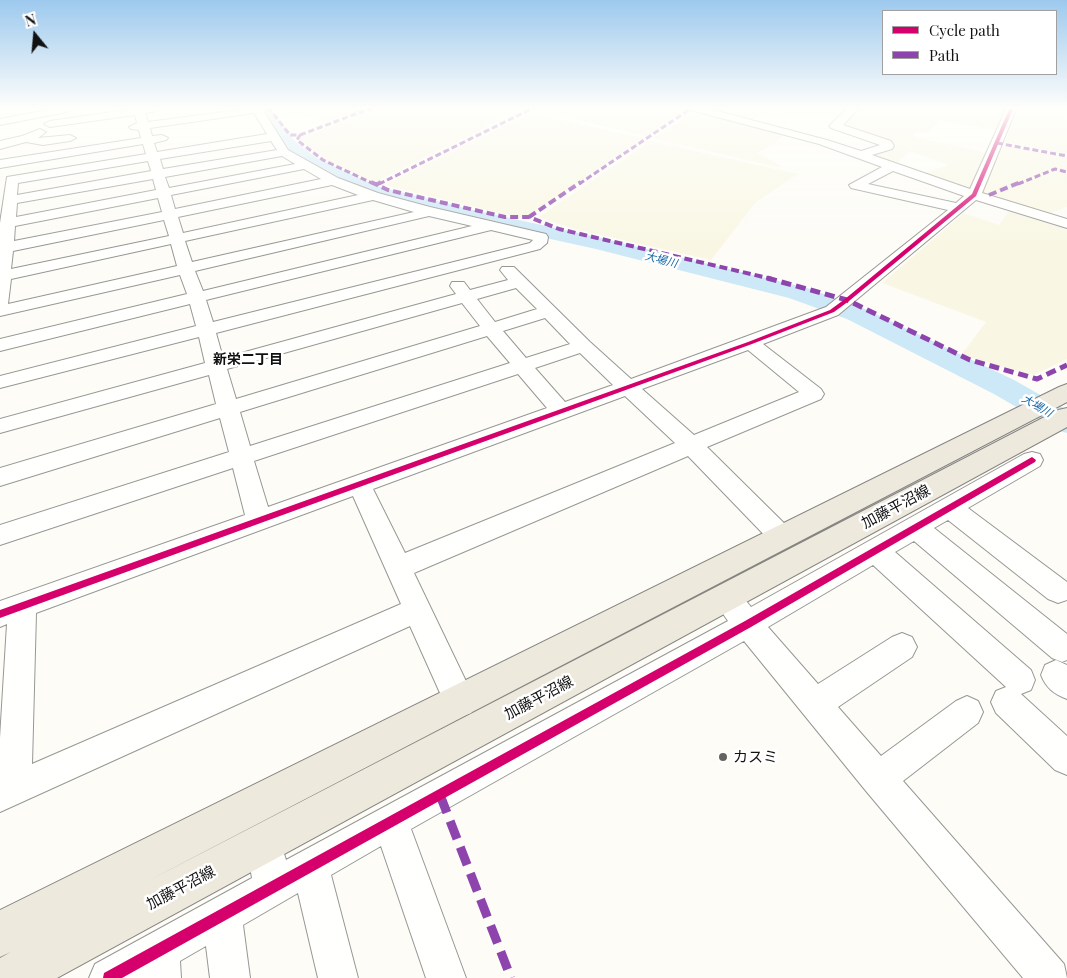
<!DOCTYPE html>
<html>
<head>
<meta charset="utf-8">
<style>
  body { margin:0 }
  #map { position:relative; width:1067px; height:978px; overflow:hidden; background:#fdfcf7; font-family:"Playfair Display",serif }
  canvas { display:block }
  .legend { position:absolute; left:882px; top:10px; width:175px; height:65px; box-sizing:border-box; background:#fff; border:1px solid #a0a0a0; margin:0; padding:6px 9px; list-style:none; font-size:15px; color:#111 }
  .legend li { display:flex; align-items:center; gap:10px; height:25px }
  .legend b { width:25px; border:1px solid #a0a0a0 }
  .north { position:absolute; left:10px; top:10px; width:50px; height:50px; -webkit-text-stroke:4px #fff; paint-order:stroke; rotate:343deg; font-size:14px; font-weight:700; line-height:20px; text-align:center; color:#111 }
  .north::after { content:''; display:block; margin:auto; width:18px; height:22px; background:#111; clip-path:polygon(50% 0,100% 100%,50% 72%,0 100%) }
</style>
</head>
<body>
<div id="map">
<canvas width="1067" height="978"></canvas>
<ul class="legend">
<li><b style="height:6px;background:#d6006c"></b>Cycle path</li>
<li><b style="height:6px;background:#8e44ad"></b>Path</li>
</ul>
<div class="north">N</div>
</div>
<script>
const context = document.querySelector('canvas').getContext('2d');
context.lineJoin = 'round';
function fill(path, color) {
  context.fillStyle = color;
  context.fill(path, 'evenodd');
}
function strokePath(path, color, width, dash) {
  context.strokeStyle = color;
  context.lineWidth = width;
  context.lineCap = dash ? 'butt' : 'round';
  context.setLineDash(dash || []);
  context.stroke(path);
}
function write(font, color, halo, rows, align = 'center') {
  context.font = font + ' "Playfair Display","Noto Sans JP",serif';
  context.lineWidth = 5;
  context.setLineDash([]);
  context.textBaseline = 'middle';
  context.strokeStyle = halo;
  context.fillStyle = color;
  for (const [text, x, y, turn = 0] of rows) {
    context.save();
    context.translate(x, y);
    context.rotate((+turn || 0) * Math.PI / 180);
    context.textAlign = isNaN(turn) ? turn : align;
    if (halo) context.strokeText(text, 0, 0);
    context.fillText(text, 0, 0);
    context.restore();
  }
}
fill(new Path2D(`
  M272,107H368L326,122L282,110L275,112Z
  M380,107H506L522,110L373,183L327,160L299,138Z
  M542,107H682L687,108L646,136L534,110Z
  M698,107H848L836,119L807,110L796,115L774,108L751,121Z
  M862,107H1009L996,130L939,121L929,133L915,132L914,137L987,153L972,190L925,173L949,165L910,151L896,164L867,155L889,143L844,125Z
  M1019,107H1067V154L1005,142Z
  M696,111L785,135L758,153L781,166L777,167L653,138Z
  M530,113L643,138L525,219L384,185Z
  M650,141L798,174L755,203L711,260L571,228L539,217Z
  M1002,145L1067,157V207L1048,214L979,193Z
  M1010,210L1067,230V359L1034,375L961,355L986,322L882,283L964,213L999,225Z`), '#f9f7e4');
fill(new Path2D(`
  M255,107H269L294,140L315,157L377,186L473,210L597,237L807,288L865,309L1014,380L1067,410V433L1056,430L994,394L847,319L789,298L596,249L473,222L363,194L303,165L282,148Z`), '#cde8f7');
const minor = new Path2D(`
  M63,107H71L72,109L67,112L0,125V119Z
  M133,107H157L158,109L157,111L145,113L148,122L261,107L288,150L338,178L378,193L430,207L546,234L548,237L547,243L540,249L216,333L223,358L456,294L450,286L452,282H464L470,290L508,280L500,270L502,267H514L590,342L631,379L826,307L948,210L851,188L849,185L882,167L819,144L687,109L686,107H702L827,140L861,151L880,145L831,128L829,126L849,107H860L843,125L891,141L894,146L892,149L872,155L970,189L1007,107H1017L982,193L1067,219V228L976,200L838,315L763,344L821,389L824,394L821,399L707,447L791,530L795,537L791,544L782,547L773,544L688,456L414,573L476,702L471,713L460,717L449,713L410,626L0,812V738L7,624L0,627V601L245,515L233,468L0,545V525L229,452L220,418L0,486V468L216,404L209,375L0,433V419L205,363L199,337L0,388V376L196,326L190,304L0,351V339L187,294L180,275L0,316V223L7,177L146,154L143,144L0,168V160L141,138L139,130L131,129L129,127L137,123L135,115L50,127L44,124L50,121L133,109ZM254,113L267,134L157,152L154,143L166,140L168,138L162,135L152,136L150,128ZM271,141L277,150L163,169L160,159ZM282,156L295,164L169,188L165,177ZM148,161L151,171L17,195L18,183ZM304,169L321,179L175,209L171,195ZM893,171L964,196L956,203L868,184ZM153,179L156,190L16,217L17,203ZM332,185L358,195L183,233L178,217ZM158,198L162,212L14,241L15,226ZM373,200L414,212L192,262L185,241ZM429,216L472,226L203,291L195,271ZM164,220L169,236L11,269L13,251ZM491,230L533,240L530,243L213,322L206,300ZM171,244L177,266L8,304L11,279ZM516,288L537,309L495,322L477,299ZM462,303L480,326L236,399L227,369ZM545,318L570,344L526,358L503,331ZM487,336L510,363L250,446L240,412ZM748,350L799,392L694,435L642,389ZM580,353L613,385L565,402L535,368ZM518,374L547,408L268,507L254,461ZM625,396L675,443L405,553L373,489ZM353,496L401,604L32,764L36,613Z
  M40,129L46,132L38,138L70,135L76,138L70,141L43,145L26,142L0,149V141L22,136Z
  M1032,452L1040,454L1043,460L1040,466L968,508L1067,582V600L1058,603L1048,599L948,520L934,528L1067,634V660L1062,662L1052,658L914,541L895,552L1031,670L1035,680L1031,690L1021,694L1067,736V775L1055,770L996,713L991,702L996,691L1006,687L873,565L768,627L818,684L892,637L902,633L912,637L917,647L912,657L838,707L881,756L956,701L967,696L978,701L983,712L978,723L903,781L1064,964L1067,978H1023L866,791L744,641L411,829L466,978H426L381,846L331,875L358,978H318L298,893L243,925L250,978H210L206,946L180,961L181,978H89L95,964L252,878L246,844L251,831L264,826L277,831L286,860L728,621L712,598L716,589C735,583 740,594 751,607L1024,454Z
  M1056,660L1067,665V699C1054,694 1046,688 1041,675L1045,665Z`);
const major = new Path2D(`
  M1067,384V402L146,882L1058,410L1067,408V427L57,978H0V958L11,952L0,957V910L1059,387Z`);
strokePath(minor, '#979795', 2);
strokePath(major, '#858482', 2);
fill(minor, '#fffffe');
fill(major, '#ede9dc');
strokePath(new Path2D(`
  M268,107L290,135H300L297,140L323,160L374,184
  M300,135L374,107
  M997,143L1067,156
  M379,184L535,107
  M579,184L693,107
  M1018,184L1055,169L1067,172`), '#8e44ad', 3, [6, 3]);
strokePath(new Path2D(`
  M371,182L388,190L505,217H529L559,229L772,279
  M376,185L381,182
  M989,195L1021,182
  M529,217L581,182`), '#8e44ad', 4, [8, 4]);
strokePath(new Path2D(`
  M767,278L847,300L970,360L1037,379L1067,365`), '#8e44ad', 5, [10, 5]);
strokePath(new Path2D(`
  M440,795L511,978`), '#8e44ad', 9, [19, 9]);
fill(new Path2D(`
  M1010,107H1014L976,196L849,301L834,312L752,344L0,618V610L748,342L830,310L845,299L972,194Z
  M1032,457L1036,460L1035,462L751,627L122,978H103L104,973L745,621Z`), '#d6006c');
const sky = context.createLinearGradient(0, 0, 0, 244);
sky.addColorStop(0, '#9dc9ee');
sky.addColorStop(0.44, '#fefefb');
sky.addColorStop(1, '#fefefb00');
context.fillStyle = sky;
context.fillRect(0, 0, 1067, 244);
for (const [x, y, r, color] of [
  [723,757,5,"#646362"]
]) {
  const dot = new Path2D();
  dot.arc(x, y, r, 0, 2 * Math.PI);
  context.fillStyle = color;
  context.fill(dot);
  strokePath(dot, '#fff', 2);
}
write('italic 11px', '#1768a6', '#fff', [
  ["大場川",661,260,14],
  ["大場川",1037,406,30]
]);
write('bold 14px', '#111', '#fff', [
  ["新栄二丁目",248,360]
]);
write('15px', '#111', '#fff', [
  ["加藤平沼線",896,507,-28],
  ["加藤平沼線",539,698,-28],
  ["加藤平沼線",181,888,-28]
]);
write('15px', '#111', '#fff', [
  ["カスミ",733,757]
], 'left');
</script>
</body>
</html>
